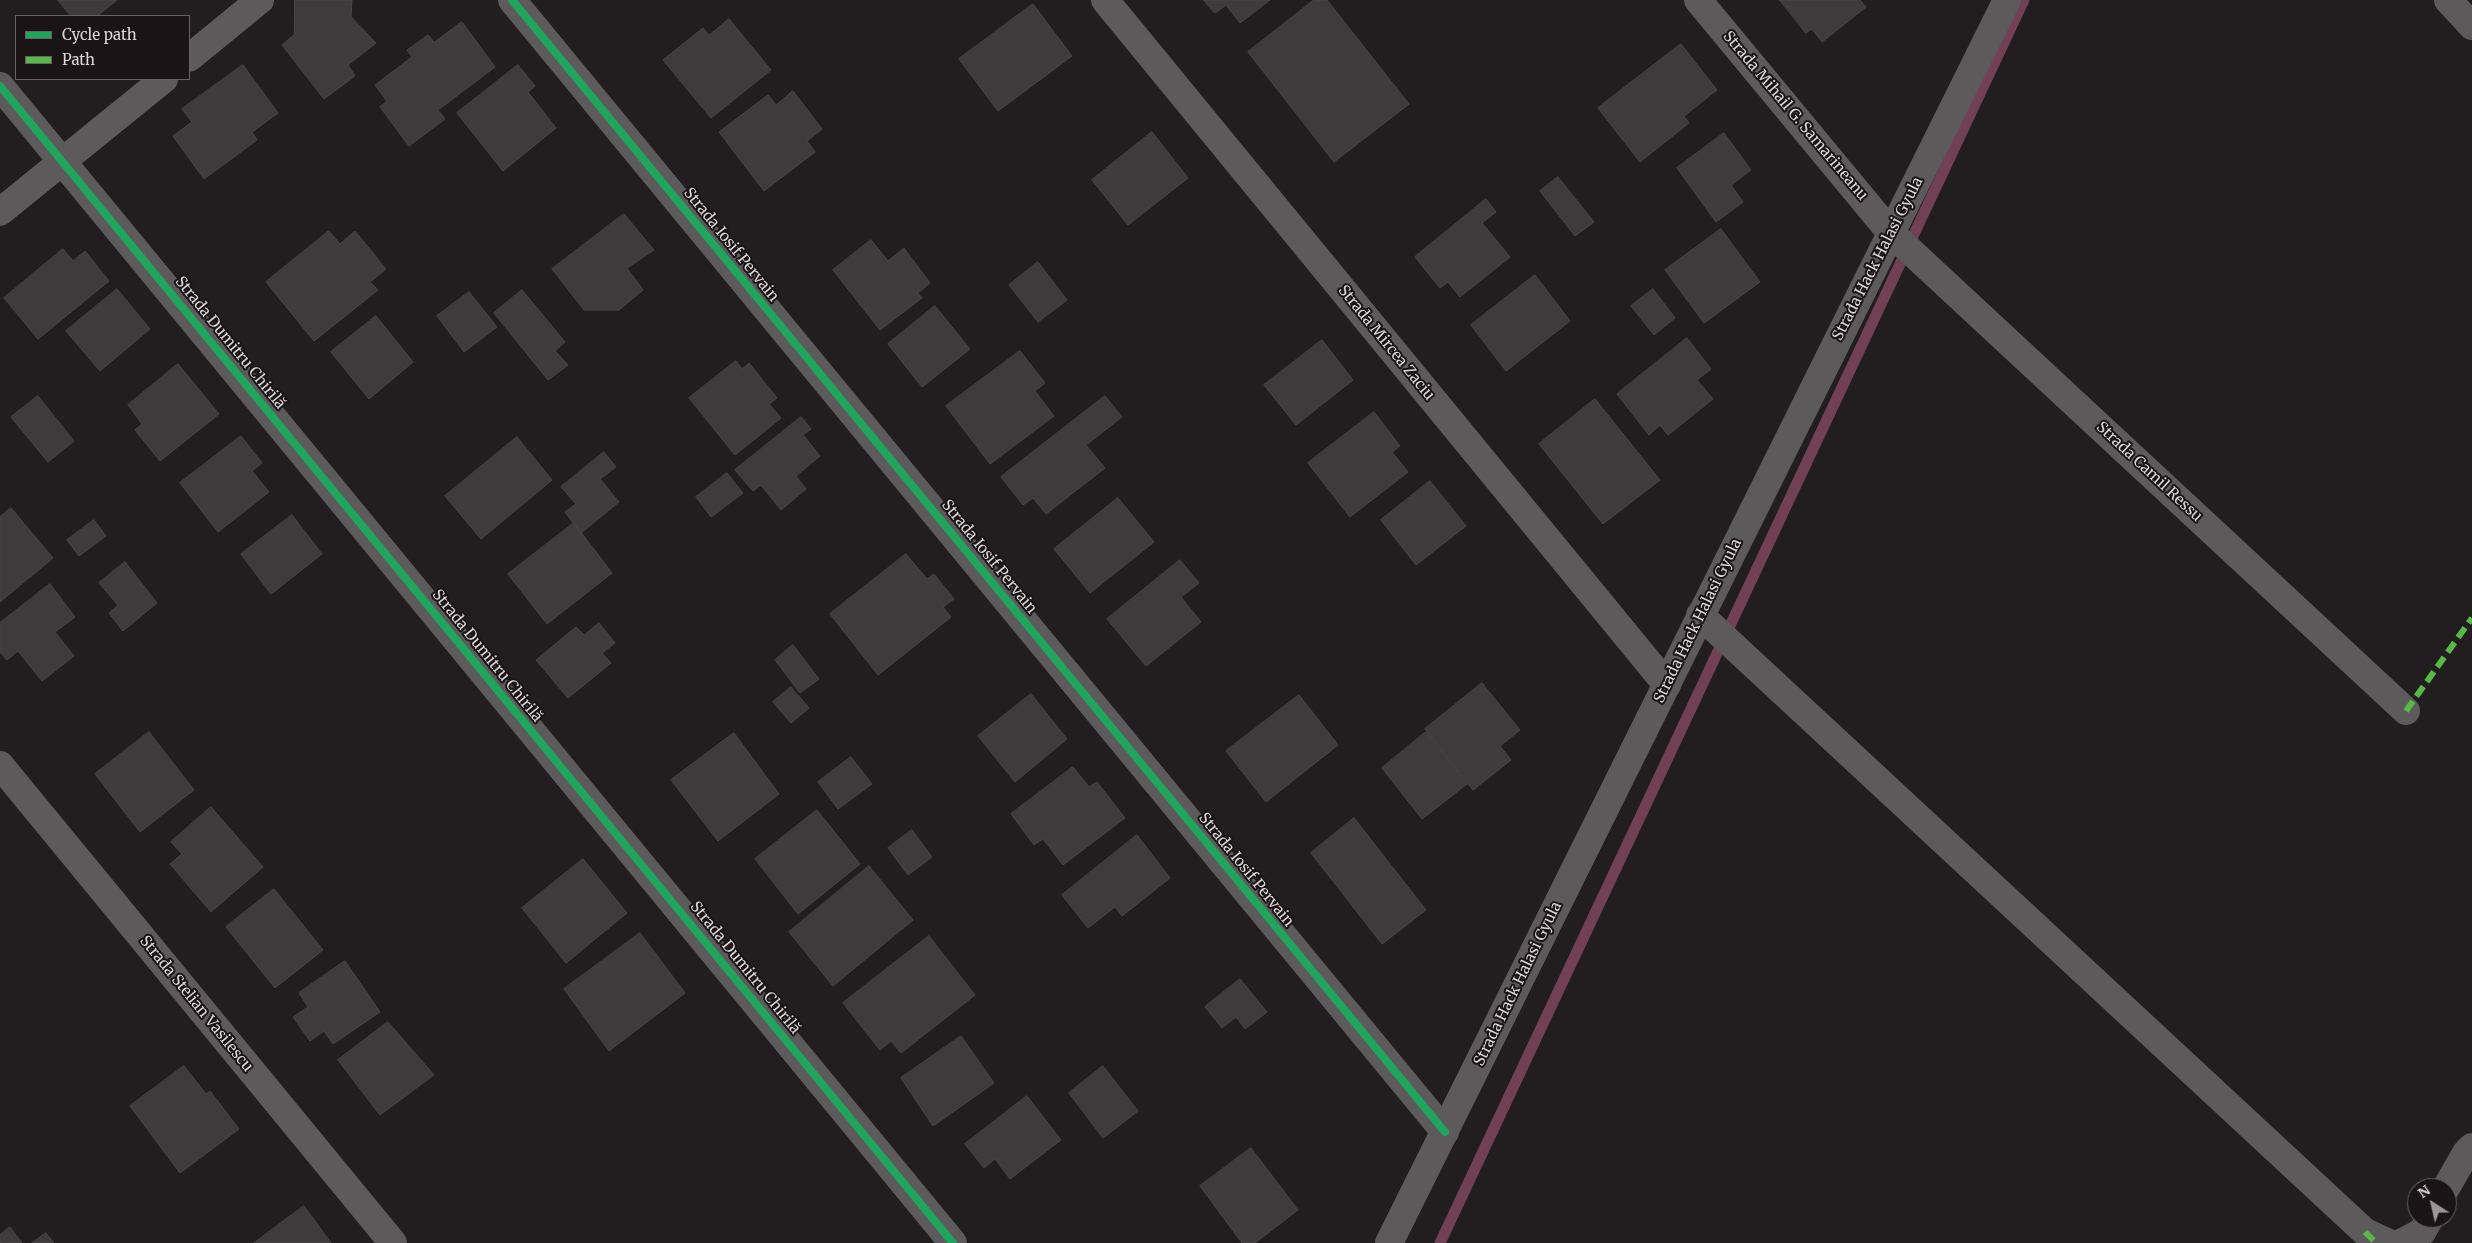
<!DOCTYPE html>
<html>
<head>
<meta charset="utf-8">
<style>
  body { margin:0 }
  #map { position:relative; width:2472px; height:1243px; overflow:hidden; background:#221e20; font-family:Merriweather,serif }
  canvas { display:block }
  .legend { position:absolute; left:15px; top:15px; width:175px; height:65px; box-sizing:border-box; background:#1a1416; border:1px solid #686264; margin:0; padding:6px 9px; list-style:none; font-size:15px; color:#dcd7d9 }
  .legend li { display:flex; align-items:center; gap:10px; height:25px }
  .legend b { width:25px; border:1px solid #686264 }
  .north { position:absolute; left:2407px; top:1178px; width:50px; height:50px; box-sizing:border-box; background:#1a1416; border:1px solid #686264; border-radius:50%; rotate:325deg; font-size:14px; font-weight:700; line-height:20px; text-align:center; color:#dcd7d9 }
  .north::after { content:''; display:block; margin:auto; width:18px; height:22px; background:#9b9698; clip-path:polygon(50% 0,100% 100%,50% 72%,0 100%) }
</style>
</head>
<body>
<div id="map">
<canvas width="2472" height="1243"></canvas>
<ul class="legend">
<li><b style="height:6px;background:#20a55d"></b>Cycle path</li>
<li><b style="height:6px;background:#58b947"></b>Path</li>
</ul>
<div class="north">N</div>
</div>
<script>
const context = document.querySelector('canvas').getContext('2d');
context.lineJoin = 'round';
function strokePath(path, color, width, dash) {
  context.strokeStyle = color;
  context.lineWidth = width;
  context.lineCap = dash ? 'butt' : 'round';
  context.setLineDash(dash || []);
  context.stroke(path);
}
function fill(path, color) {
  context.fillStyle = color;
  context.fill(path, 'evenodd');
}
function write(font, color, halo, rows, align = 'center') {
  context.font = font + ' Merriweather,serif';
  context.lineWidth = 4;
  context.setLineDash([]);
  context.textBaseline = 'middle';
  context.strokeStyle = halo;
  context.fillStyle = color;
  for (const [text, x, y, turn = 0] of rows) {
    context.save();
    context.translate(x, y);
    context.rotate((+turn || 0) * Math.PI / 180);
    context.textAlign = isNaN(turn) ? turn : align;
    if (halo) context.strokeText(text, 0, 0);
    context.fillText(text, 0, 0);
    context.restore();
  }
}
strokePath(new Path2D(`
  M1440,1243L2024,0`), '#714055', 11);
const building = new Path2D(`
  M58,0H117L97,16H71Z
  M295,0H352L351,17L376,43L348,65L355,76L324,99L282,45L294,35Z
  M1204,0H1270L1240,23L1226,5L1215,13Z
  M1314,0H1327L1409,104L1334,162L1248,52Z
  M1780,0H1860L1866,7L1822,42L1812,29L1806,33Z
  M1033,4L1072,56L998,111L959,59Z
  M729,19L771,70L711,118L663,60L703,28L709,35Z
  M462,22L495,67L438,110L445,119L409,146L380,107L387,101L375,85L412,57L407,50L428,35L434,42Z
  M1681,44L1717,90L1684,116L1689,123L1640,162L1598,108Z
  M243,65L278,113L252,132L257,140L204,179L173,136L192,122L182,109Z
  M518,65L535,86L528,92L556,128L503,171L457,113Z
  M793,91L822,129L807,141L815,152L764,191L719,132L768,95L776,105Z
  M1152,132L1188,178L1128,225L1092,180Z
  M1724,133L1751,170L1731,185L1743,202L1716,222L1677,168Z
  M1558,177L1594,222L1575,236L1540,191Z
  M1486,199L1496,212L1482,223L1510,257L1460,297L1448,282L1440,288L1415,257Z
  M624,214L654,250L627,268L643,290L619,310H584L552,269Z
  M1721,229L1760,282L1704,323L1665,270Z
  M329,231L340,244L355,231L386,269L370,282L378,290L314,341L266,282Z
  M871,240L888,261L904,248L930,283L918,293L922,298L880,330L833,270Z
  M63,249L73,261L85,251L109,281L38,339L4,298Z
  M1038,262L1067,300L1038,322L1009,285Z
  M1535,275L1570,321L1506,371L1471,325Z
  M117,289L150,329L100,371L66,331Z
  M1653,289L1675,318L1654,335L1631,306Z
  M522,290L565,342L555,351L568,365L548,380L494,313Z
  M469,292L497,327L464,352L437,316Z
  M935,306L970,349L922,387L888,344Z
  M376,316L413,362L369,399L331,352Z
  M1687,338L1711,369L1697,380L1713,399L1668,435L1660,425L1649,435L1617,394Z
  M1322,340L1353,380L1296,425L1264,385Z
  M1020,351L1045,383L1035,391L1054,416L990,464L946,406Z
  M736,361L742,369L749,363L777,398L769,404L781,418L735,455L689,398Z
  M178,364L219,414L160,461L135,430L142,424L128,405Z
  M38,396L74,441L48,462L11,417Z
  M1105,396L1122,417L1086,445L1105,468L1046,514L1033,498L1023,505L1001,477Z
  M1595,399L1660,480L1603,524L1539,444Z
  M1374,412L1400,446L1392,452L1408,472L1350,517L1308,463Z
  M801,417L811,429L803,435L820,456L796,476L806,489L781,510L761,485L753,491L735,470Z
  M241,436L262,463L252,471L269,492L218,532L180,483Z
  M517,437L552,480L481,539L445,496Z
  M604,452L616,467L600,479L619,502L581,533L565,512L576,504L561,487Z
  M727,473L743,493L711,517L696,497Z
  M1430,481L1466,526L1416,565L1381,520Z
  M1118,498L1154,542L1090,593L1054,549Z
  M11,508L53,558L0,602V517Z
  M292,515L322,554L271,594L241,554Z
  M94,520L106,536L79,556L67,540Z
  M574,523L612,573L547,624L508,574Z
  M906,554L927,579L934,574L954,599L943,607L951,617L878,675L830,614Z
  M1180,560L1199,583L1181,597L1201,622L1146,666L1107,619Z
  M125,562L157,603L123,631L109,613L118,605L99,583Z
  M50,584L75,617L55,632L74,656L42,681L18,651L7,660L0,652V623Z
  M599,623L615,643L602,653L611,663L568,698L536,660L576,627L584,635Z
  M793,645L819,679L800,693L775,660Z
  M1482,683L1520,730L1500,746L1511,760L1473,790L1425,729Z
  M791,687L809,708L791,723L773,702Z
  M1031,694L1067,739L1015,782L978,736Z
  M1299,695L1338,745L1266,802L1226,751Z
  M149,732L194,790L140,832L95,774Z
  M1426,732L1467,784L1422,819L1382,768Z
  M734,733L779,794L718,841L671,780Z
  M851,757L872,784L838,809L818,782Z
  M1073,767L1089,787L1097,782L1125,818L1063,865L1043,839L1034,845L1011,814Z
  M211,807L263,867L211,912L170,864L182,854L171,842Z
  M817,810L860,864L798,914L755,859Z
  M1354,818L1426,910L1382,944L1311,853Z
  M912,830L932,857L908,875L888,848Z
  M1137,835L1170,878L1122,916L1115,907L1088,928L1062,895Z
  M583,859L627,913L566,963L522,908Z
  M869,866L913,920L833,986L789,932Z
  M274,889L323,950L275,988L226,927Z
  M640,933L685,993L609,1051L564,989Z
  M929,936L975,995L901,1053L891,1041L880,1050L843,1003Z
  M345,961L380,1012L333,1044L324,1031L310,1041L293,1017L308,1007L299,993Z
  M1240,979L1267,1012L1245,1029L1236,1017L1222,1028L1205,1007Z
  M388,1022L434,1075L380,1115L338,1060Z
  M961,1036L994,1083L933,1126L901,1078Z
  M184,1066L206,1094L210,1091L239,1129L180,1173L130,1106Z
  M1103,1066L1138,1111L1103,1138L1069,1093Z
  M1027,1096L1061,1140L1010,1179L995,1159L984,1168L965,1144Z
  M1251,1148L1298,1210L1255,1243H1242L1200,1186Z
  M304,1206L331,1243H254Z
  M10,1227L22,1243H0V1235Z
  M46,1233L54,1243H32Z`);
fill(building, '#3e3b3c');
strokePath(building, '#494648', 1);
strokePath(new Path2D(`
  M512,0L1445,1132
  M1105,0L1667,685
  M1698,0L1891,233L2406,711
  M2448,0L2472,26
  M189,58L260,0
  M0,86L953,1243
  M0,212L164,79
  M1700,615L2365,1232L2389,1243
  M0,765L393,1243
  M2446,1188L2466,1153L2472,1147
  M2401,1243L2422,1232L2430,1218`), '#5d5a5c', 28);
strokePath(new Path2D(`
  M1389,1243L2007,0`), '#5d5a5c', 28);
strokePath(new Path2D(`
  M2406,711L2472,618
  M2365,1232L2376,1243`), '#58b947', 6, [12, 6]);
strokePath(new Path2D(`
  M512,0L1445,1132
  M0,86L953,1243`), '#20a55d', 8);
write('15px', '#dcd7d9', '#1a1416', [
  ["Strada Mihail G. Samarineanu",1795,116,50],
  ["Strada Iosif Pervain",731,245,51],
  ["Strada Hack Halasi Gyula",1878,259,-63],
  ["Strada Dumitru Chirilă",230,343,51],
  ["Strada Mircea Zaciu",1386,343,51],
  ["Strada Camil Ressu",2149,472,43],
  ["Strada Iosif Pervain",989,557,51],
  ["Strada Hack Halasi Gyula",1698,621,-64],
  ["Strada Dumitru Chirilă",487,656,51],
  ["Strada Iosif Pervain",1246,870,51],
  ["Strada Dumitru Chirilă",745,968,51],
  ["Strada Hack Halasi Gyula",1518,984,-64],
  ["Strada Stelian Vasilescu",196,1004,51]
]);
</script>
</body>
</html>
